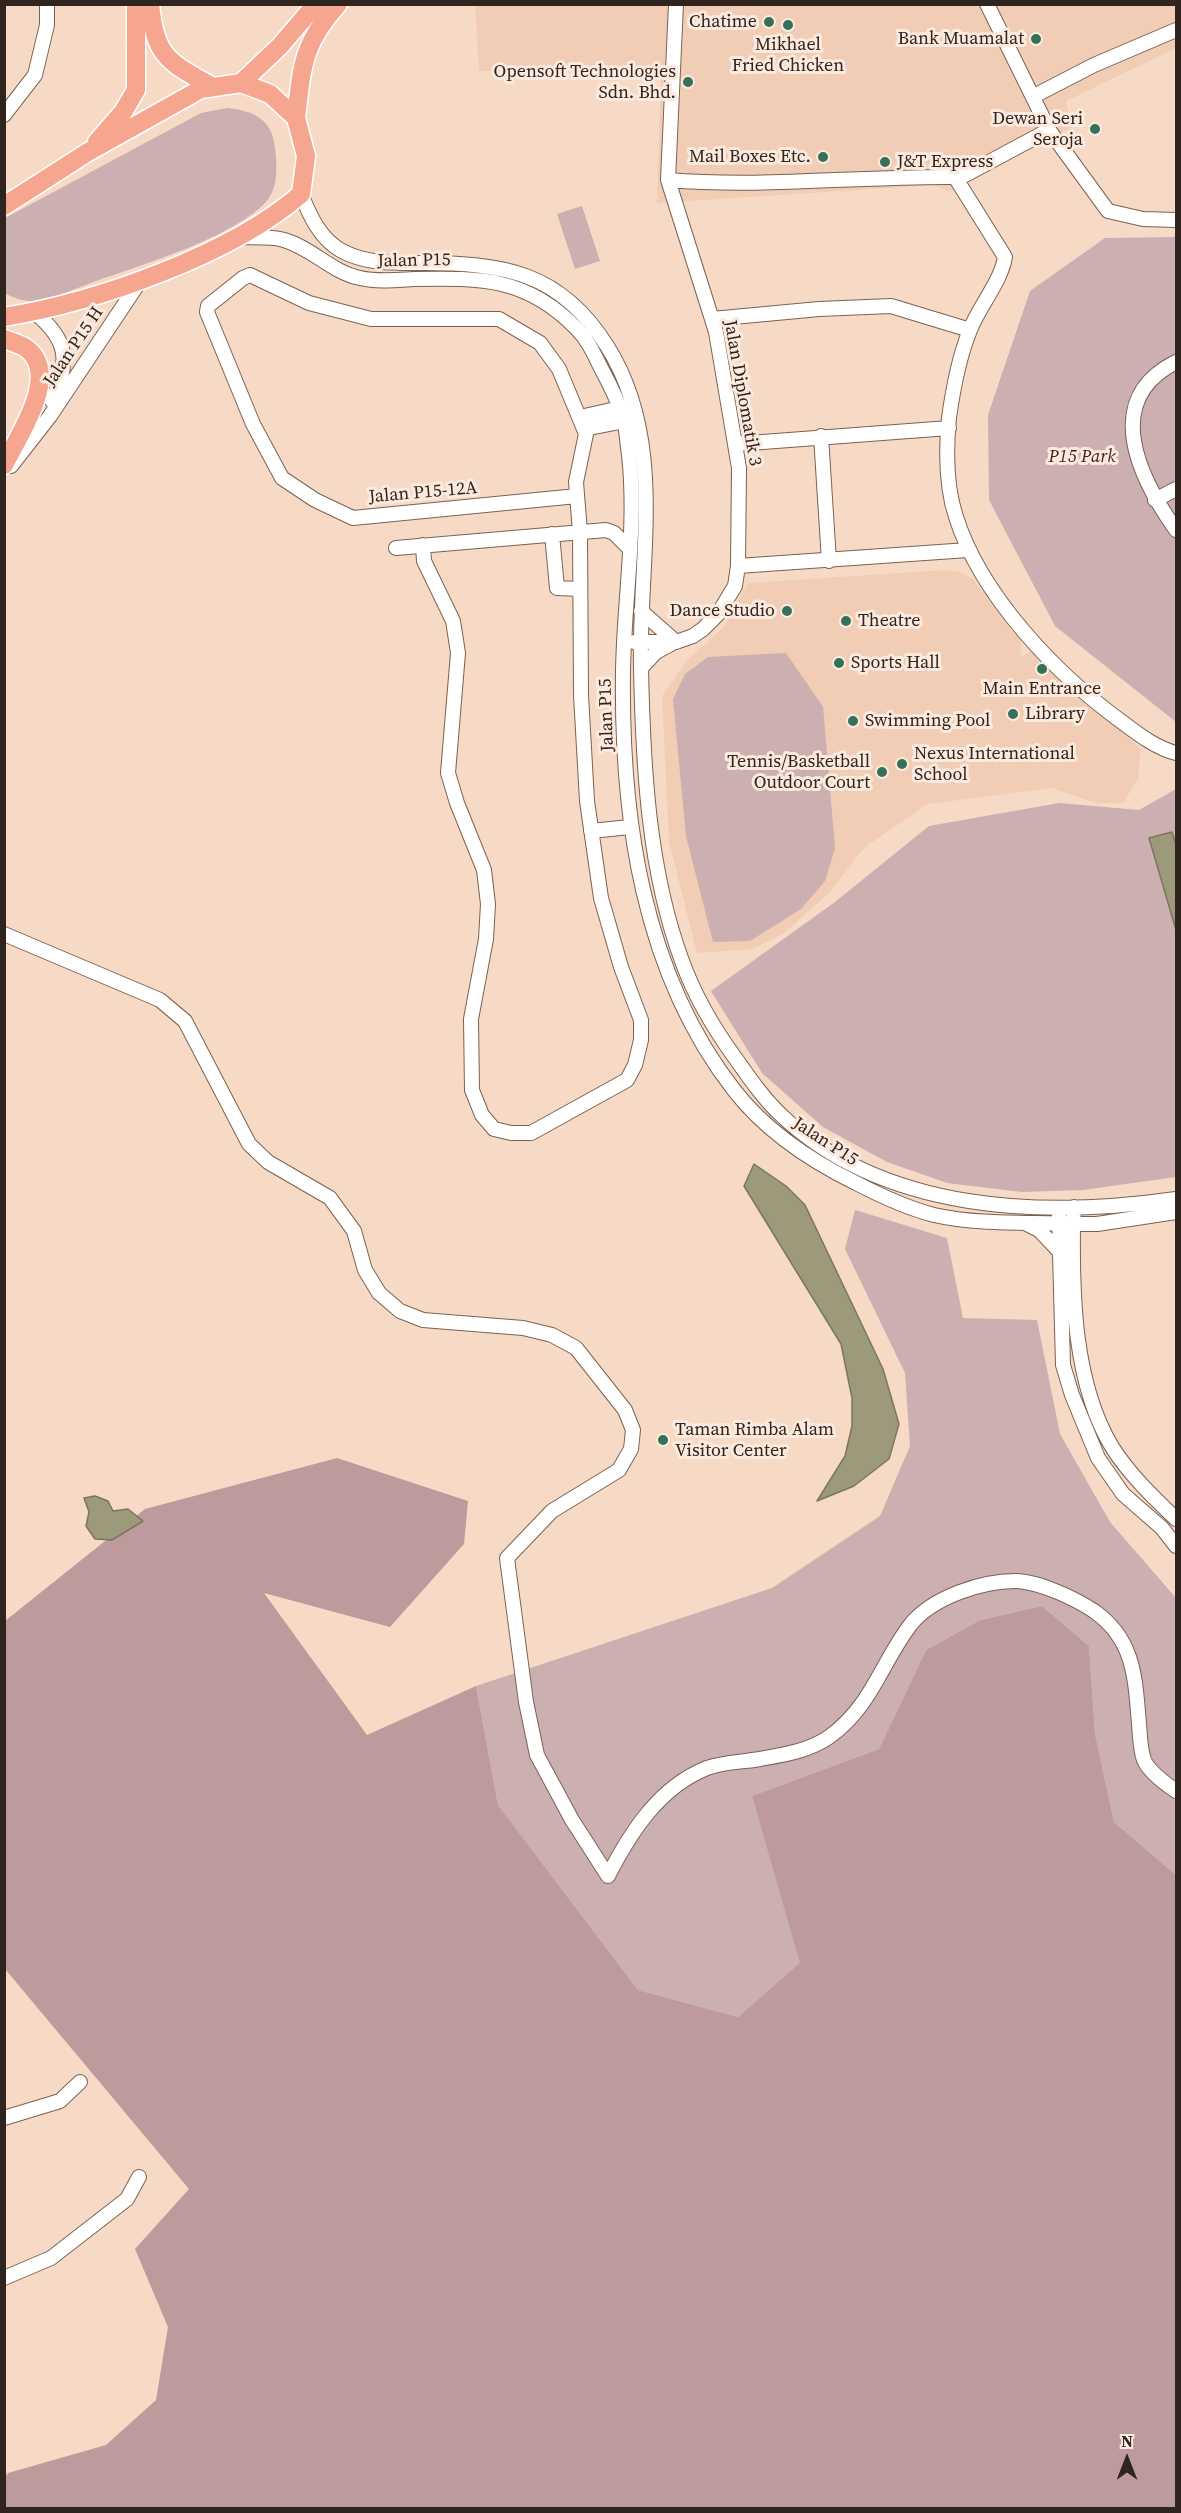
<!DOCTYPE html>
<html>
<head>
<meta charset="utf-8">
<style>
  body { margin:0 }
  #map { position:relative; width:1181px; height:2513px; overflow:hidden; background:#f7dac5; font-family:"Source Serif 4",serif }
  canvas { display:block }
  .frame { position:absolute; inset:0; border:6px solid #30251e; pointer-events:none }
  .north { position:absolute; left:1097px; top:2429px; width:60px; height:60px; -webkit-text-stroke:4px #fbeadd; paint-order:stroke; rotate:0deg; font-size:16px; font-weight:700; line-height:24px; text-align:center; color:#30251e }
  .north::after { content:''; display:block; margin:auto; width:21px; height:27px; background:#30251e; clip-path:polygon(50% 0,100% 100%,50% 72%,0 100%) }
</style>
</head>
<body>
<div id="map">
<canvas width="1181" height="2513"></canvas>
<div class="frame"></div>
<div class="north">N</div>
</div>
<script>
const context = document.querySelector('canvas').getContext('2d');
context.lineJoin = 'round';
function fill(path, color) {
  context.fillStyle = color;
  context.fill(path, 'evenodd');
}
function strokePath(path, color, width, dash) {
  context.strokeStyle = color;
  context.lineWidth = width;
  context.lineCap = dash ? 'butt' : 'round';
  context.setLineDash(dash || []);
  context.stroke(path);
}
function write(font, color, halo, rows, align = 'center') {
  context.font = font + ' "Source Serif 4",serif';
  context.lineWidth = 6;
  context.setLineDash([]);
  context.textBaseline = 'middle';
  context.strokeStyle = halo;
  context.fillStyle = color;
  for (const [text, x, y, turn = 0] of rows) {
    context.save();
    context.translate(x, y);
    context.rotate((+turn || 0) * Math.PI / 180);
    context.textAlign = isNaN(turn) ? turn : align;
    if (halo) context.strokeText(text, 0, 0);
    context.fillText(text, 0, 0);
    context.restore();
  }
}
fill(new Path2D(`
  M475,5H1176V48L1066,101L1072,127L951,192L934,185L657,203L661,72L479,71Z
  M945,570L960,572L973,579L1014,634L1021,638V658L1032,650L1141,749L1138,779L1123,803H1096L1052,788L928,804L865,847L828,894L783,934L752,949L697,953L669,841L662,696L687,660L723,628L748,583Z`), '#f0cdb4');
fill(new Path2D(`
  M227,108C249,110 270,117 274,142C277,162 280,187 265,203C231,238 142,265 96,281C77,288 55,298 35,301C25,302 13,298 5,293V218L201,113Z
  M582,206L600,261L575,269L557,214Z
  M1176,237V722L1055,626L989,500L988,415L1030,291L1105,238Z
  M786,653L823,707L835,848L825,881L801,909L750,941L713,942L686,836L673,699L685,674L708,657Z
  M1176,789V1177L1083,1190L1022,1192L947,1183L887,1162L823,1127L762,1073L711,991L835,902L929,826L1059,803L1139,810Z
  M855,1210L947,1238L963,1318L1037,1320L1060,1434L1110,1522L1176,1598V1875L1114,1822L1095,1734L1089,1646L1042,1606L980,1620L926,1650L879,1749L752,1796L801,1963L738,2017L638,1990L498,1805L476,1686L772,1588L880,1516L910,1446L905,1373L845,1249Z`), '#cbafb1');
fill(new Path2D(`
  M337,1458L468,1501L464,1544L390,1627L264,1593L367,1735L476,1686L498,1805L638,1990L738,2017L800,1963L752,1796L879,1749L926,1650L980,1620L1042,1606L1089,1646L1095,1734L1114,1822L1176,1875V2508H5V2477L8,2473L106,2445L156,2400L168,2327L135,2249L189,2189L5,1969V1621L145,1509Z`), '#bd9a9c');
const water = new Path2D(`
  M1172,832L1176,845V930L1149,838Z
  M754,1164L786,1186L805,1205L883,1369L899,1424L889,1459L854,1486L817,1501L845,1456L852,1426V1398L841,1344L744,1186Z
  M95,1496L108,1501L113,1511L128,1509L143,1521L112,1540L95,1539L86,1526L89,1512L84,1498Z`);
fill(water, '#9d997b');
strokePath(water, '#7c765f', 1.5);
const minor = new Path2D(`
  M987,4L1049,130L1108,211L1143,219L1176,220
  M1034,96L1094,65L1176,30
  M4,115L35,75L47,25V4
  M955,177L1005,257C1001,282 979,306 970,330C959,357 953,389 949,418C946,449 946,487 956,517C981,596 1056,674 1122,722C1138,734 1156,748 1176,753
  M668,180C764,188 859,176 955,177L965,175L1049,130
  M301,194C310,216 320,239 342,251C366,264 394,263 421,263C502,263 560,271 607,346C668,442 638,561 641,668C643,765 648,869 682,961C695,997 714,1029 736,1059C750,1079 764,1099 781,1115C885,1213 1043,1218 1176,1199
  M238,237C252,238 271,236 284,240C312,248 331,272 360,278C377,282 396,280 414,279C481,278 527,277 577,329C588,340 594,354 601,368C609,383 618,400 623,417C627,429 627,443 629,455C637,528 624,599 623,672C621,816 642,972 734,1090C765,1130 811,1161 856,1183C881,1196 907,1208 934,1215C979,1225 1028,1222 1073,1224L1074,1207
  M34,312C69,340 70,362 52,401
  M712,319L819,309L891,306L970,330
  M1176,362C1100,400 1140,479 1176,530
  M580,417L620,408
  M584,429L625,421
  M821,436L829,561
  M736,444L949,428
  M11,466L50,416L140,281
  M1155,500L1176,489
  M552,534L557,588L580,589
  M423,545L424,561L453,621L458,653L448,773L457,803L484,870L488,904L486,939L471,1019L472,1090L482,1115L494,1129L511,1133H531L627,1080L635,1065L641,1040V1020L621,967L601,898L587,801L581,695L580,532L576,482L586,434L559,369L540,343L499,319H371L309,303L250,275L243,278L208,306L207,312L253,424L282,478L315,500L353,518L577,496
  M396,548L606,530L614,533L630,549
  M738,566L968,550
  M641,611L676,642
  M634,642H676L693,636L703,629L718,614L735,586L738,566L739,468L716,332L668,180L676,4
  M641,668L656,652L671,644
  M591,831L630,827
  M4,934L160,1000L185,1021L249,1144L268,1162L330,1198L354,1231L365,1270L379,1293L400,1311L423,1320L523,1328L552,1335L576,1348L625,1410L633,1430L631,1449L619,1470L552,1511L507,1558L526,1702L537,1755L572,1820L608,1876
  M1176,1212L1097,1224H1073C1072,1296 1074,1384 1112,1447C1129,1474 1154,1498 1176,1519
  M1059,1216L1063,1365L1072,1395L1098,1458L1123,1494L1162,1528L1176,1546
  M1027,1224L1039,1230L1059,1251
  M608,1876C630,1833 659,1787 707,1768C723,1762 743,1762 760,1759C783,1755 809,1751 829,1737C872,1706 881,1663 911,1624C933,1597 984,1580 1018,1581C1042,1583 1074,1598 1094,1611C1135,1640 1135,1678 1139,1724C1140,1735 1140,1749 1144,1760C1149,1772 1166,1784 1176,1791
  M4,2118L60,2101L80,2082
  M4,2278L51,2258L127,2199L139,2177`);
const major = new Path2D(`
  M150,4C155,58 169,62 213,87
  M241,83L280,46L316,4
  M296,118C302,67 302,44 338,4
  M97,142L123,112L136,90V4
  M4,206L88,152L201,89L241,83L270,94L296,118L306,156L301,194C231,255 96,302 4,317
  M4,339C12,342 20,344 26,348C62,374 18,436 4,465`);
strokePath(minor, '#7b6250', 16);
strokePath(major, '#fff', 21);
strokePath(minor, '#fff', 14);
strokePath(major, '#f6a58e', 18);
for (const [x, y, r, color] of [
  [769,22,6,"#367059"],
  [788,25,6,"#367059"],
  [1036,39,6,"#367059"],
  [688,82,6,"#367059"],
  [1095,129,6,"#367059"],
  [823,157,6,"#367059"],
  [885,162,6,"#367059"],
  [787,611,6,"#367059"],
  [846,621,6,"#367059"],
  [839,663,6,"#367059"],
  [1042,669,6,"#367059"],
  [1013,714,6,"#367059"],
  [853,721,6,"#367059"],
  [902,764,6,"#367059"],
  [882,772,6,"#367059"],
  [663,1440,6,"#367059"]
]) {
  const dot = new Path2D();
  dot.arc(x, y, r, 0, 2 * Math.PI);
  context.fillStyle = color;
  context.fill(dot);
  strokePath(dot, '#fbeadd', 2);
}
write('18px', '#30251e', '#fbeadd', [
  ["Chatime",757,22],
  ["Bank Muamalat",1024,39],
  ["Mikhael",788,45,"center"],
  ["Fried Chicken",788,66,"center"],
  ["Opensoft Technologies",676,72],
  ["Sdn. Bhd.",676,93],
  ["Dewan Seri",1083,119],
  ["Seroja",1083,140],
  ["Mail Boxes Etc.",811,157],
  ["J&T Express",897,162,"left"],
  ["Dance Studio",775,611],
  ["Theatre",858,621,"left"],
  ["Sports Hall",851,663,"left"],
  ["Main Entrance",1042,689,"center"],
  ["Library",1025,714,"left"],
  ["Swimming Pool",865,721,"left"],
  ["Nexus International",914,754,"left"],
  ["School",914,775,"left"],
  ["Tennis/Basketball",870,762],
  ["Outdoor Court",870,783],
  ["Taman Rimba Alam",675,1430,"left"],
  ["Visitor Center",675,1451,"left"]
], 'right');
write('18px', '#30251e', '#fbeadd', [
  ["Jalan P15",414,261,-1],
  ["Jalan P15 H",74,347,-56],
  ["Jalan Diplomatik 3",742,393,80],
  ["Jalan P15-12A",423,493,-5],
  ["Jalan P15",607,715,-92],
  ["Jalan P15",825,1142,33]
]);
write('italic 18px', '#47181f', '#fbeadd', [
  ["P15 Park",1082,457]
]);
</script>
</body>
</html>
